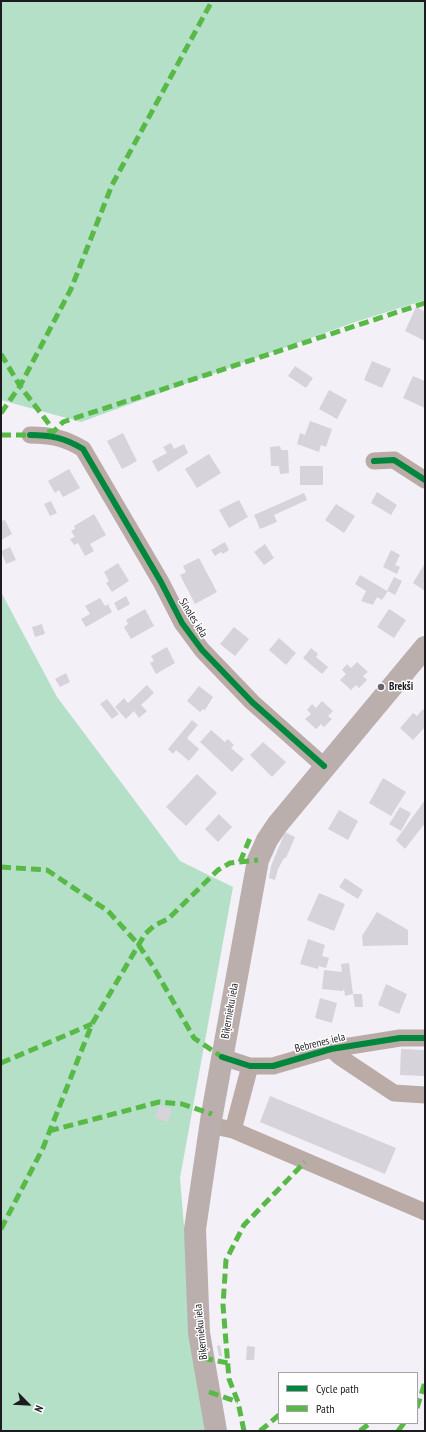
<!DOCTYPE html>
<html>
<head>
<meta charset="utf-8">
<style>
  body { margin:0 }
  #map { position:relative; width:426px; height:1432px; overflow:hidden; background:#f4f0f8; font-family:"PT Sans Narrow",sans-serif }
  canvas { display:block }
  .frame { position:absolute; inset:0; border:2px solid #1d1a20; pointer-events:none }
  .legend { position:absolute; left:278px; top:1372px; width:140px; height:52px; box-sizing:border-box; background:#fff; border:1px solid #a5a3a6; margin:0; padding:5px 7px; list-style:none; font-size:12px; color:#1d1a20 }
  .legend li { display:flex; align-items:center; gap:8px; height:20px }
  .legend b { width:20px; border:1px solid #a5a3a6 }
  .north { position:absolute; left:8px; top:1384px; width:40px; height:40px; -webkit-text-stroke:3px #fff; paint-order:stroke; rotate:114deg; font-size:11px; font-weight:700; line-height:16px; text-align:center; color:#1d1a20 }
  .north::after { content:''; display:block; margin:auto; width:14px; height:18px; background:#1d1a20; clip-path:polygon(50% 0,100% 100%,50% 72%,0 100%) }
</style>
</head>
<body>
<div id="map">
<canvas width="426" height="1432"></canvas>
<div class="frame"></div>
<ul class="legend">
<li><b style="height:5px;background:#00873e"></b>Cycle path</li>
<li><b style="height:5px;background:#58b947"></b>Path</li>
</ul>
<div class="north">N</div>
</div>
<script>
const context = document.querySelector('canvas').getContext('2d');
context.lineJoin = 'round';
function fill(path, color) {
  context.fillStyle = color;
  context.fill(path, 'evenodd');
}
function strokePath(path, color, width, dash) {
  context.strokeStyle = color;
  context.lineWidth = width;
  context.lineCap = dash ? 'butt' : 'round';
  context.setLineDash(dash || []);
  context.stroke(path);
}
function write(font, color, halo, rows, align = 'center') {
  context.font = font + ' "PT Sans Narrow",sans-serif';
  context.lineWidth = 3;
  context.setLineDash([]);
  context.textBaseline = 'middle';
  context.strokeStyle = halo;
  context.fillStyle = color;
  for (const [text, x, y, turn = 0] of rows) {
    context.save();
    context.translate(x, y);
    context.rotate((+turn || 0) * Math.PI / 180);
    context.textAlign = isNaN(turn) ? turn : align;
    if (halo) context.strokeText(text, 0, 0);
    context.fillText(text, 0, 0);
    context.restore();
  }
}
fill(new Path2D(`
  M1,1H425V300L352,323L81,422L1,400Z
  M1,592L57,697L180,861L233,887L180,1178L195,1359L209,1431H1Z`), '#b3e0c7');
fill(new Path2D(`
  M416,307L424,311L425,309V341L405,331Z
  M372,361L391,369L382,388L364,380Z
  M295,366L313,378L306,388L288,376Z
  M413,376L425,381V408L403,398Z
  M329,390L347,400L337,419L319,409Z
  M310,421L332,429L326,447L321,445L319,452L297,444L300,433L305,435Z
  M123,433L137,461L122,469L107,441Z
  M171,443L174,449L184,444L188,453L158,472L152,461L167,453L163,447Z
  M280,446L281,450H288L289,473L280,474L279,466H271L270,447Z
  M209,454L221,473L197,488L185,469Z
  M300,466H323V485H300Z
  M69,469L80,488L63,497L59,490L55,493L48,481Z
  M377,492L397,505L391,515L371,503Z
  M304,493L307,500L274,515L277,522L260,529L254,515Z
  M239,500L248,517L229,528L219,510Z
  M51,501L57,513L50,516L44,504Z
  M336,504L355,516L344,533L325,520Z
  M94,514L106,535L90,544L94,551L85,556L78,543L74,545L70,539L75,537L71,531L75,529L74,526Z
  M5,520L12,534L1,540V521Z
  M225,542L229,550L223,554L221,552L215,556L211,550Z
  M265,544L274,558L264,565L254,552Z
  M10,547L16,560L6,564L1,551Z
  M391,550L400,555L395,565L400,567L397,574L383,567Z
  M199,558L217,592L195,604L180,575L186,572L183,566Z
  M118,563L129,581L112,592L106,583L109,581L104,572Z
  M425,563V591L413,583Z
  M360,575L387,591L394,577L402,581L395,595L388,591L382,600L377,597L373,605L361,601L366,591L355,584Z
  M126,596L130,604L118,611L114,603Z
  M100,598L105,606L108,604L112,612L86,627L81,619L90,614L85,606Z
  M145,609L154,626L131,639L124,627L128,624L126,620Z
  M389,609L406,620L394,638L377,627Z
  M42,624L45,634L35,637L32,627Z
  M234,627L249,639L235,656L220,644Z
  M279,638L296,653L286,665L269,650Z
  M167,647L175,663L156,674L150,663L154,661L151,656Z
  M311,648L318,654L316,657L328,667L322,674L303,658Z
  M357,662L368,672L363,676L367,680L359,688L356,685L351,690L340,680L346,674L342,670L347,664L351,668Z
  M66,673L70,682L60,687L55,679Z
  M147,685L154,693L141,705L147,711L139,718L134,711L126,719L115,707L124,698L128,703Z
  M199,686L213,697L205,710L203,709L200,712L187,701Z
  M107,699L119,714L112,719L100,704Z
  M322,701L333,711L328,716L332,719L324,727L321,724L316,729L305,719L311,714L307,710L312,704L316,708Z
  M423,709L425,711V727L413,740L400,728L413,713L417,716Z
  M192,720L198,725L187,738L199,749L189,761L176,750L173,754L168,749Z
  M211,730L225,742L228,739L234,745L231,748L244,759L232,772L200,742Z
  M263,742L286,762L272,777L250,755Z
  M197,774L217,793L186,826L166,807Z
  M383,778L406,792L391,816L369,803Z
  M425,800V823L405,849L396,840Z
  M400,807L411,813L401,831L389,824Z
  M339,810L358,821L348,840L328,829Z
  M219,814L232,827L218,842L205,829Z
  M285,832L295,837L286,858H284L278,869L275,880L269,878L271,866Z
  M345,878L363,890L358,899L339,887Z
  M319,893L345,904L334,931L307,920Z
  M377,912L408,930V945L363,946L362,936Z
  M308,939L325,945L322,956L329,958L326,968L319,966L318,969L300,964Z
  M349,963L353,994L345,996L344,988L343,991L322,989L324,970L342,972L341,964Z
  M386,984L407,994L399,1014L378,1005Z
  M353,994H362L363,1007H355Z
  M320,998L337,1003L332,1023L315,1018Z
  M401,1049L425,1050V1076L400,1075Z
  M270,1096L396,1148L385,1174L260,1122Z
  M159,1105L172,1109L168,1122L155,1118Z
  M220,1345L222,1356H219L217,1346Z
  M247,1346L255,1347L254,1360H246Z`), '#d6d3da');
strokePath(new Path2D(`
  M30,435C51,435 65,438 83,449L161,582L182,623L202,650L252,702L324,766
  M374,461L394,460L425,480
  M331,1049L340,1057L394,1093L425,1095
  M222,1057L250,1066H273L331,1049L400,1038H425
  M210,1125L233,1130L250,1066
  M233,1130L425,1212`), '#baaba6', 17);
strokePath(new Path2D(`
  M216,1431L199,1333L195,1229L212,1114L258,860L267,840L277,825L425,647`), '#baafad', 22);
strokePath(new Path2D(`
  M1,354L20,386L49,424L50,435
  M1,413L20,386L71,289L112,185L212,1
  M1,435H30
  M50,435L63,422L425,303
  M240,862L250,838
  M1,867L47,870L108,911L138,944L154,968L194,1038L222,1057
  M1,1063L92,1024
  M49,1131L159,1102L182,1104L212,1114
  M1,1229L43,1148L92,1024L145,934L155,925L168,919L218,870L230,863L258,860
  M203,1358L228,1363
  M209,1392L238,1402
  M417,1408L425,1382
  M244,1431L238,1402L229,1379L223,1305L226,1260L244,1225L305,1162
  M260,1431L279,1415
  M360,1431L370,1423
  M398,1431L404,1423`), '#58b947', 5, [10, 5]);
strokePath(new Path2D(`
  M30,435C51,435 65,438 83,449L161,582L182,623L202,650L252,702L324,766
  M374,461L394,460L425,480
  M222,1057L250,1066H273L331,1049L400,1038H425`), '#00873e', 6);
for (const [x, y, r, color] of [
  [381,687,4,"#68656c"]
]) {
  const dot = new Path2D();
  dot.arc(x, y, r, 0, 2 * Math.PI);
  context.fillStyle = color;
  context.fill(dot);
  strokePath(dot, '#fff', 1.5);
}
write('11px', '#1d1a20', '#fff', [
  ["Sinoles iela",193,618,58],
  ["Biķernieku iela",230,1011,-80],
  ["Bebrenes iela",320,1043,-14],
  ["Biķernieku iela",201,1332,-96]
]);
write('bold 11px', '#1d1a20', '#fff', [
  ["Brekši",389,687]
], 'left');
</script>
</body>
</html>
